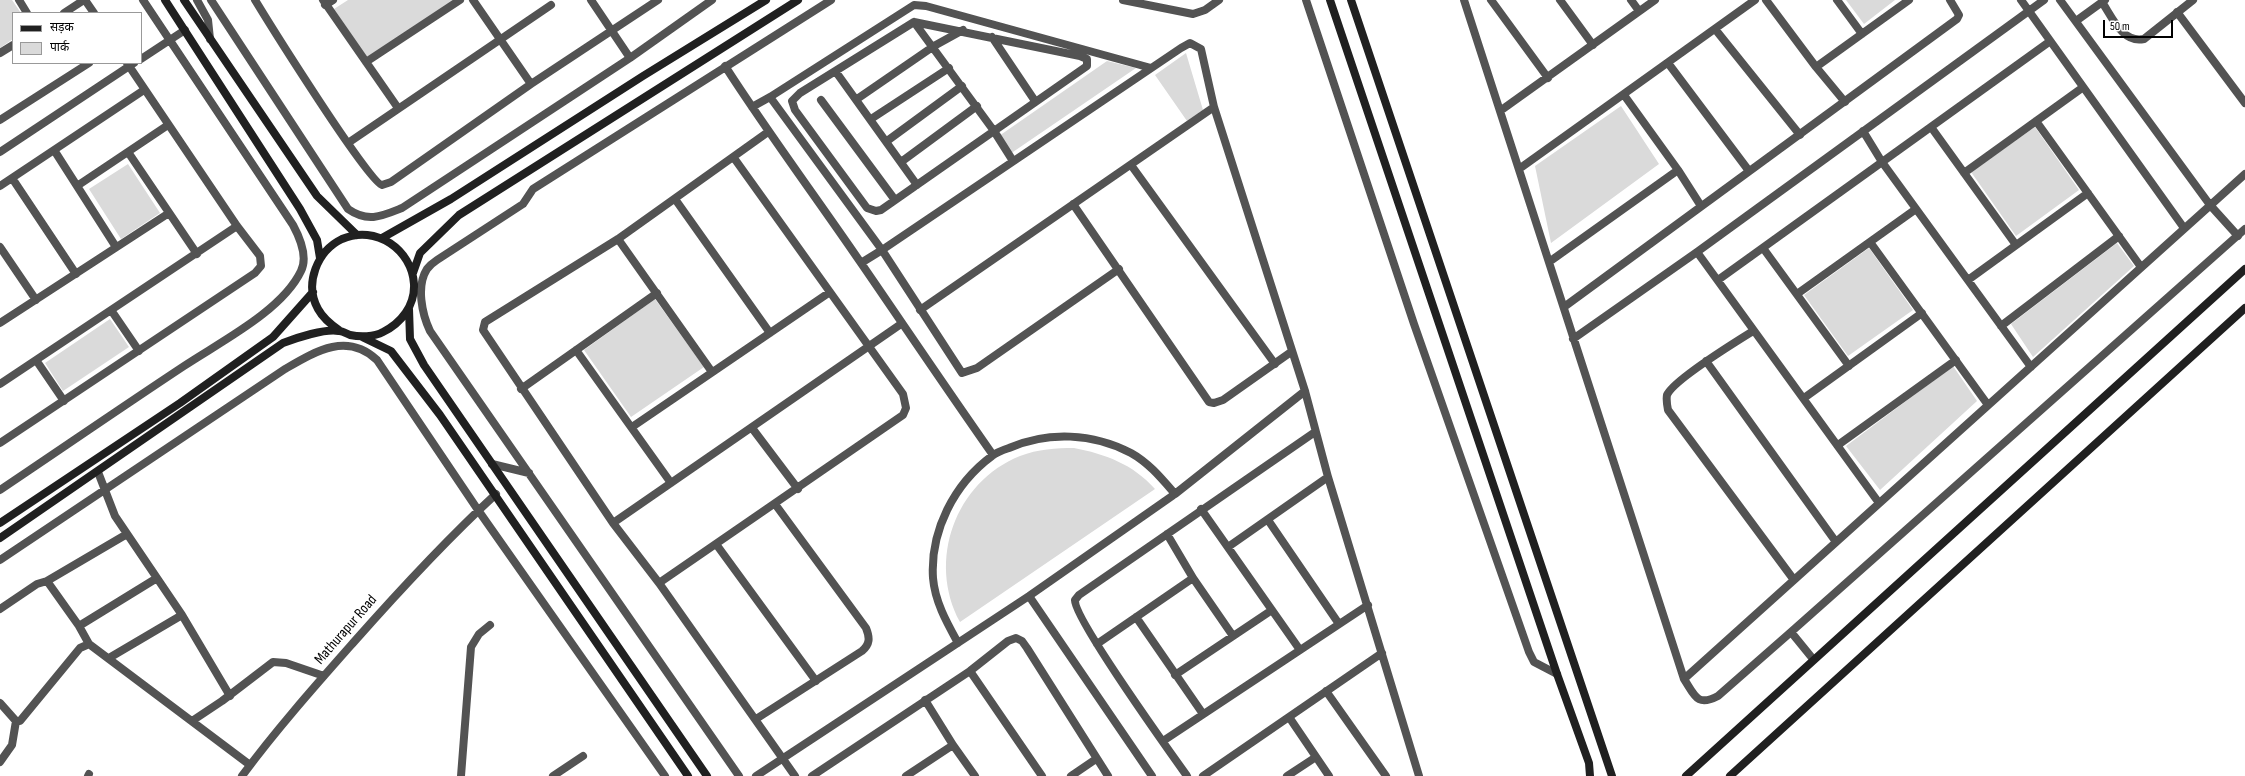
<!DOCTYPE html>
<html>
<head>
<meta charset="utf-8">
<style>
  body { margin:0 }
  #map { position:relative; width:2245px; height:776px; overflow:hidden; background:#fff; font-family:"Sofia Sans Condensed","Noto Sans Devanagari",sans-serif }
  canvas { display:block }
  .legend { position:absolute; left:12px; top:12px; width:130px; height:52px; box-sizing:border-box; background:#fff; border:1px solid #999; margin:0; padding:5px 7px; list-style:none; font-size:12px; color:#000 }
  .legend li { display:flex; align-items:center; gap:8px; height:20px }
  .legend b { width:20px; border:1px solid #999 }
  .scale { position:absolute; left:2103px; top:20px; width:70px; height:18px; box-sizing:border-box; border:2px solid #000; border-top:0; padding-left:5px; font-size:12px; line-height:14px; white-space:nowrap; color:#000; -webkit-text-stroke:3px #fff; paint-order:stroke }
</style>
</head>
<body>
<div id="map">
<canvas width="2245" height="776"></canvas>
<ul class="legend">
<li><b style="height:5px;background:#202020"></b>सड़क</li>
<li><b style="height:11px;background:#dadada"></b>पार्क</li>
</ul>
<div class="scale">50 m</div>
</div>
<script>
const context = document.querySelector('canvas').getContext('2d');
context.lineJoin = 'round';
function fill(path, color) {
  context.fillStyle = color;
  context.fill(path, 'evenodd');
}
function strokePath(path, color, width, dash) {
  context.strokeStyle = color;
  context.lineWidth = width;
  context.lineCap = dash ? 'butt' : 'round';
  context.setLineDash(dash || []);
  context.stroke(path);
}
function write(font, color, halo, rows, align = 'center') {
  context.font = font + ' "Sofia Sans Condensed",sans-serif';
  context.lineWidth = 3;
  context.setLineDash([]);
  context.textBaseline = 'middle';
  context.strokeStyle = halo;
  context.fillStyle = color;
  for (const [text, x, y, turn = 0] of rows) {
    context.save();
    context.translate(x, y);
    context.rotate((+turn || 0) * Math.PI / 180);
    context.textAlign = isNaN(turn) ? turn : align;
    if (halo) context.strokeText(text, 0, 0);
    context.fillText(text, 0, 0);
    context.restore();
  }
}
fill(new Path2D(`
  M0,0H12L21,13H13V39L0,48Z
  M348,0H455L367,58L334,9Z
  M1846,0H1895L1864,24Z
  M1186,53L1203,110L1187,121L1155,75Z
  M1107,61L1136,68L1010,154L999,136Z
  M1621,106L1659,164L1551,243L1535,166Z
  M2035,127L2079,190L2016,236L1971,172Z
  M128,164L160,213L121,239L89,189Z
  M2117,243L2134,266L2033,357L2011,324Z
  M1869,248L1913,310L1848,356L1804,295Z
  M655,299L704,367L631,417L584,350Z
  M110,319L129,347L63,391L45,363Z
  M1953,366L1977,401L1880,490L1846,446Z
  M1074,448C1105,454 1133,464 1155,489L960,622C927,561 955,482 1020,456C1038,449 1056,448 1074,448Z`), '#dadada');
strokePath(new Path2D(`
  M19,0L27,13
  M85,0L94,13
  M197,0L208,20L210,39
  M211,0L348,209C368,223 382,216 402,208L630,58L712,0
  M255,0C269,23 369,183 382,185L391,182L531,84L658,0
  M323,0L398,108
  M473,0L531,84
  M591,0L630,58
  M1123,0L1193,14L1205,10L1219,0
  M1306,0L1414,324L1529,652L1534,662L1557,674
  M1464,0L1684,679C1695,696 1697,707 1718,696L1791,632L2245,229
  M1491,0L1548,78
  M1560,0L1593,45
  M1631,0L1639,11
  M1766,0L1816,67L1845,102
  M1837,0L1862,34
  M2021,0L2184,228
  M2060,0L2210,205L2238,236
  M2102,2C2112,17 2123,44 2144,39L2193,0
  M325,5L333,0
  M2177,12L2245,103
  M64,13L84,0
  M2076,21L2105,0
  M914,22L1080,56L1087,59V66L881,210L876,211L867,208L795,110L792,101L800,93Z
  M914,22L994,131L1013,161
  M1715,29L1800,135
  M992,37L1035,101
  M0,53L13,45
  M141,59L185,30
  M366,62L460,0
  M1668,63L1749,171
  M725,66C768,133 816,197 861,263C905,327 948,391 993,455
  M1816,67L1909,0
  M836,72L917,185
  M1624,95L1678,170L1701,206
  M770,97L882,250L962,373L977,368L1119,269
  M857,99L934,46L963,30
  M821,100L895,200
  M752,107L770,97L914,5L926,6L1151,68
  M1500,111L1655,0
  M871,119L949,68
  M0,120L89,63
  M2036,121L2141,267
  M1931,127L2016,245
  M1863,131L1882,162L2031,367
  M768,132L618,239L485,322L483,330L613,523L659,583L795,776
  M887,141L962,86
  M348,143L551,5
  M54,150L116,247
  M0,152L134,63
  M128,152L197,254
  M901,162L977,106
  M1131,165L1275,364
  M1519,169L1755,0
  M1964,173L2082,88
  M12,178L76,274
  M0,186L144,90
  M77,186L168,125
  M675,199L770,333
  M1073,204L1209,402L1214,403L1223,400L1291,352
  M618,239L712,372
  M1870,242L1988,405
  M0,247L36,300
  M1763,248L1849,366
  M1697,252L1879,503
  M1549,262L1678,170
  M861,263L882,250L1181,48L1190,43L1201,49L1214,107L1305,391L1328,477L1419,776
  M1718,280L2049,42
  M1968,280L2088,193
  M1797,294L1916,209
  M1564,307L1957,19L1959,15L1950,0
  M111,310L139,351
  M920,310L1214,107
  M0,323L169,213
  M2001,326L2119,236
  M1753,331C1737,341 1673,380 1667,395C1666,400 1667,405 1668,410L1794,580
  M1573,339L1697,252L2044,0
  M576,350L671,483
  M36,360L64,401
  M1706,361L1836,542
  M0,384L237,226
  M521,389L657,293
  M1804,398L1922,313
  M632,427L830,292
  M752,428L798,489
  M0,443L255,273L261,266L260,256L237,226L127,63
  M1838,445L1956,360
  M492,464L529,473
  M98,472L115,516L182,615L230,696
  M0,490C61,449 122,407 184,366C220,342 282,311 301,271C308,257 300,238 293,225L143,0
  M1201,509L1300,650
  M1268,520L1339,624
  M613,523L901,324
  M1167,534L1193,578L1233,636
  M716,544L816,681
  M1228,547L1328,477
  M0,560L285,369C316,351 347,332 377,360L478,510L665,776
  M47,581L127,534
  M659,583L903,415L906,408L903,394L734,158
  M1029,596L1152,776
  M0,609L37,584L47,581L79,626L89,644
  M1136,617L1203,714
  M79,626L157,578
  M1791,632L1813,659
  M958,643C947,623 935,602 933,578C930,531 954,484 992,456C997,452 1003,450 1009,448C1048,431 1093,433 1131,453C1149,463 1162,479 1175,494
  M1097,644L1193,578
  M109,658L182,615
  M970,671L1042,776
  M1175,675L1272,610
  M1684,679L2245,174
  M1326,691L1386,776
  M925,700L953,745L975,776
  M0,703L16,721H20L80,648L89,644L250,765
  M1289,717L1329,776
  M756,719L862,651C870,644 870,638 866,628L775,504
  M192,721L222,701L273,662L286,663L324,676
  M1163,741L1368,605
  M0,762L12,745L16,721
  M88,776L89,774
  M242,776C276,730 315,686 353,643C399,591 445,541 496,494
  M461,776L471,647L479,634L490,625
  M553,776L583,756
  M739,776L430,331C422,314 416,286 427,269C430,265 434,262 437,260L523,204L533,189L831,0
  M756,776L1029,596L1175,494L1305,391
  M812,776L970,671L1008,641L1016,638L1022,641L1027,648L1108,776
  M906,776L953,745
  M1071,776L1096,759
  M1187,776C1170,752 1073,617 1075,600L1079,595L1315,432
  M1203,776L1382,653
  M1287,776L1316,757`), '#535353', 8);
strokePath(new Path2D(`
  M165,0L300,209L317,240L320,258
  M184,0L317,196L357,235
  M1330,0L1557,674L1589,763L1590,776
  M1351,0L1612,776
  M382,238L451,199L643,76L766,0
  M413,273L420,253L459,215L798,0
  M409,309L410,339L424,365L707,776
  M362,337L391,351L440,415L688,776
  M0,523L180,403L273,337L313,292
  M0,538L283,343C296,338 326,328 339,331C343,331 347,334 350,335C360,337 374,337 383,332C401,323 415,306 414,284C412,250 376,224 342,239C317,251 304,284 318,309C323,318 330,324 339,330
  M1686,776L2245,269
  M1730,776L2245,308`), '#202020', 8);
write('15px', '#000', '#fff', [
  ["Mathurapur Road",346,630,-49]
]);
</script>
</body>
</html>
